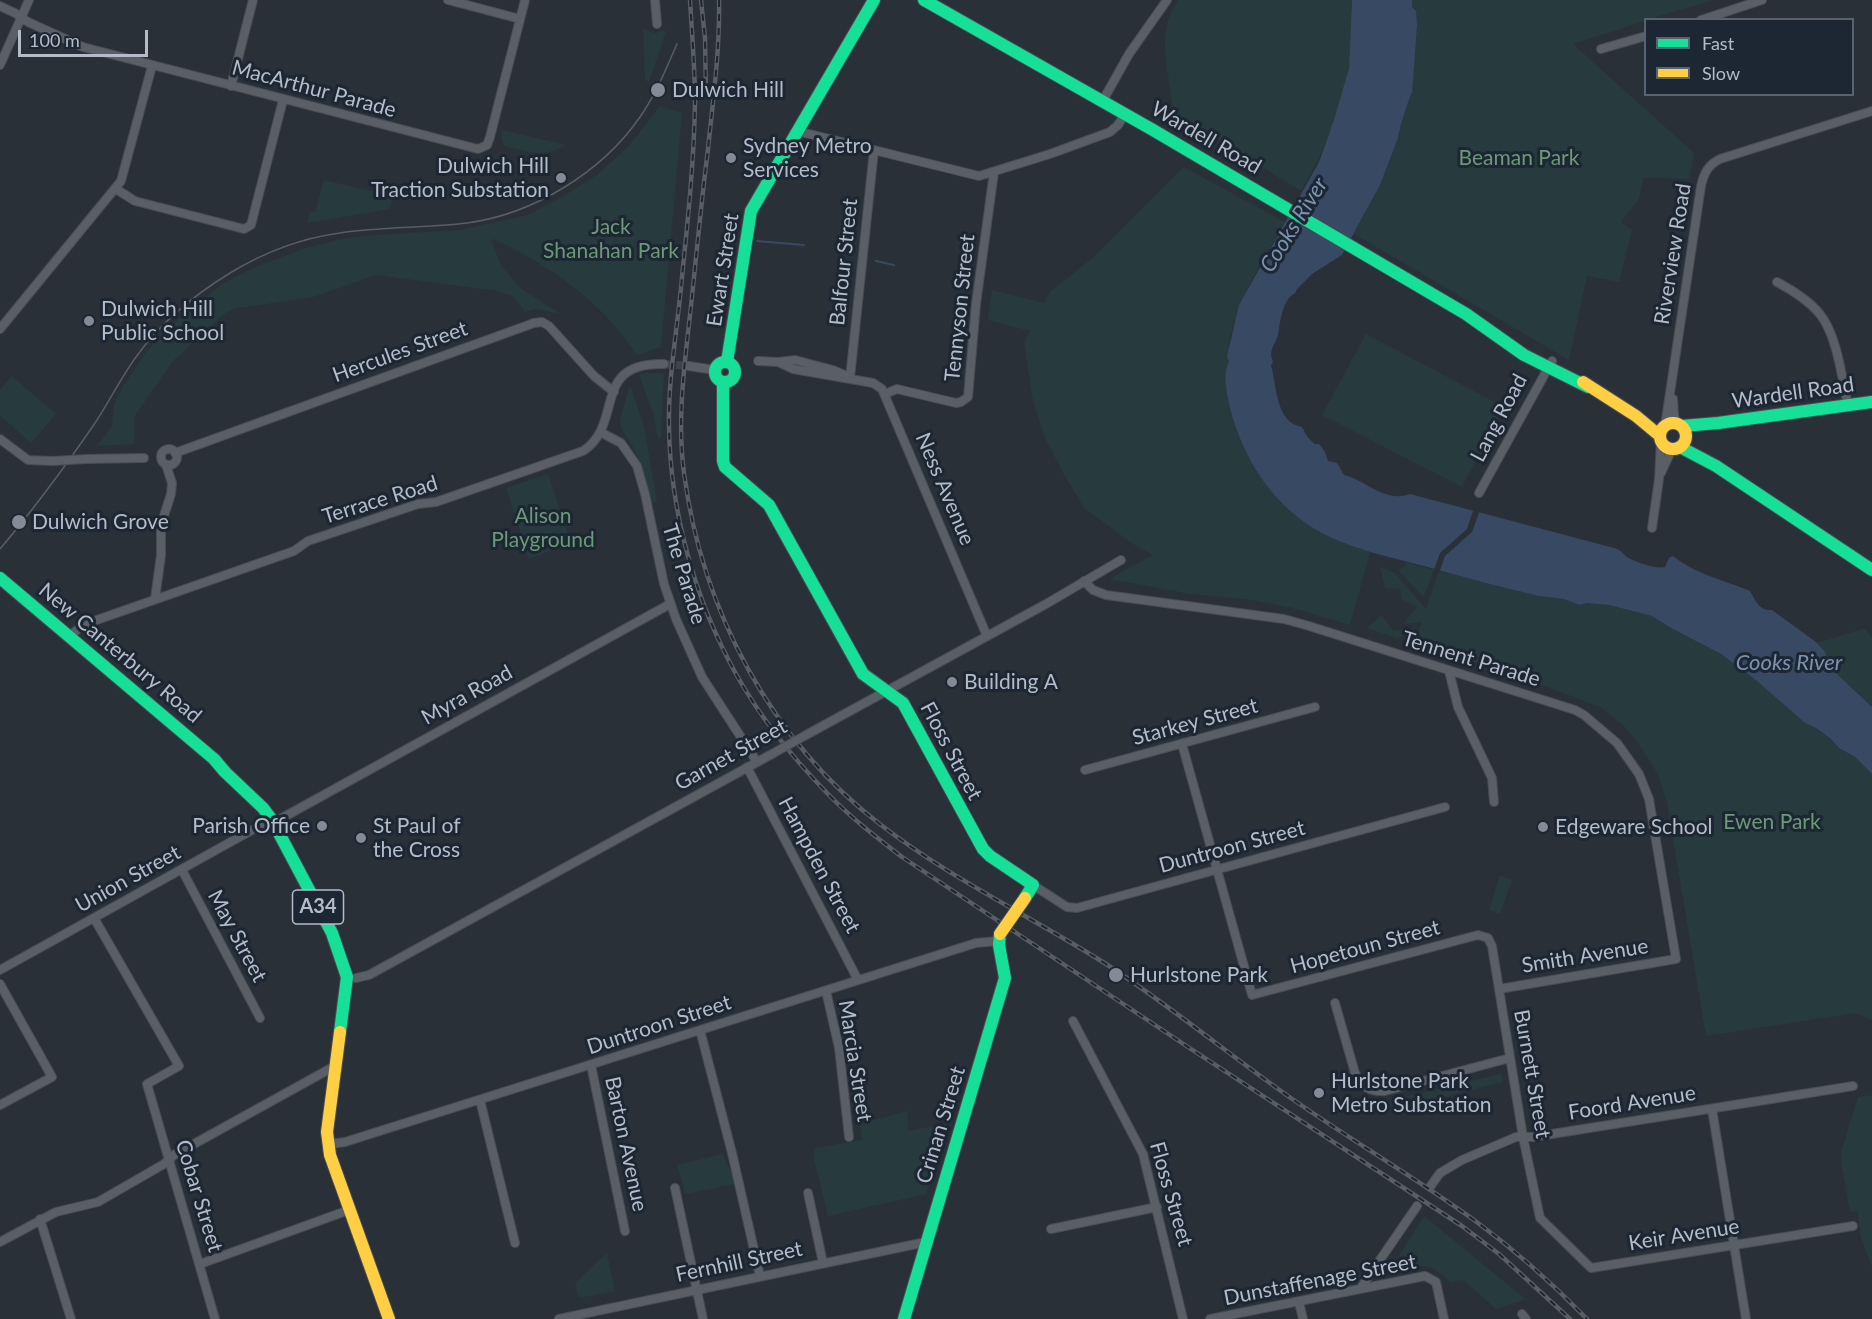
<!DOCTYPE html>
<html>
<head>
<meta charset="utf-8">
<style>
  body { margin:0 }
  #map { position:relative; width:1872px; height:1319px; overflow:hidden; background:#2a3038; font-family:Lato,sans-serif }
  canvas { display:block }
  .legend { position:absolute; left:1644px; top:18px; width:210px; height:78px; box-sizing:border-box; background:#1d2633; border:2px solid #59626f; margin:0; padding:8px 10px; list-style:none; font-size:18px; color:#b4bcc9 }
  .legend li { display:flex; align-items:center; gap:12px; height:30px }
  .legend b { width:30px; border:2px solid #59626f }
  .scale { position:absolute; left:18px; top:30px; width:130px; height:27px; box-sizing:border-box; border:3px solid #b4bcc9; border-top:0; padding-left:8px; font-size:18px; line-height:21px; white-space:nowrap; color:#b4bcc9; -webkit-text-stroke:4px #1d2633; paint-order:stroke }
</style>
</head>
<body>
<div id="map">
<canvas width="1872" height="1319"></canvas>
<ul class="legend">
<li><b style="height:8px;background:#16e098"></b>Fast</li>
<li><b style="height:8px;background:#ffcf43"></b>Slow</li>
</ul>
<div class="scale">100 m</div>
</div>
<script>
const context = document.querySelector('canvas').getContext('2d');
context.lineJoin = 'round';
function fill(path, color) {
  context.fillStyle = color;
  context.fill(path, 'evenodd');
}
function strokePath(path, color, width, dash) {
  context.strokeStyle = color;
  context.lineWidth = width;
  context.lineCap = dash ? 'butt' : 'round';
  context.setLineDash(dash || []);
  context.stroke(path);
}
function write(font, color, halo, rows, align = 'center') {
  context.font = font + ' Lato,sans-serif';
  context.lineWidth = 6;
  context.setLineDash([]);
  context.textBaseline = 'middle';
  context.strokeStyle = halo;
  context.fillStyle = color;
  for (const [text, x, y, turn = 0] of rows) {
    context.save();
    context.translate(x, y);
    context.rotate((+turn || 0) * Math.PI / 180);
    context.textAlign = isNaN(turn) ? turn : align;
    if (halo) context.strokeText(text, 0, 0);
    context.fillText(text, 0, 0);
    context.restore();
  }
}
fill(new Path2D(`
  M1178,0H1352C1351,23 1352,47 1348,70C1340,113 1323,154 1301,191L1173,112C1170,74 1154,34 1178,0Z
  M1412,0H1713L1646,20L1645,21L1573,44L1694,153L1689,179L1643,178L1639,199L1621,222L1632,230L1619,282L1587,276L1569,360L1354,234L1380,185L1398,138C1398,133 1409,97 1412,93Z
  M643,29L654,33L663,30L666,32L649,82L645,80Z
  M660,106L682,113L661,347L637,355C602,302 551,266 494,239L491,240L501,265L520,288L561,314L535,309L525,312L513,296L497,291L376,275L313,297L233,309L224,314L173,361L134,417V444L97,446L112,426L114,404L124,385L146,352L167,329L222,284L255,267L309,247L348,238L373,235L460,230L527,215L564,196L598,174L629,146Z
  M502,130L566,145C543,158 529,152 504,146L501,136Z
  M1184,167L1285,222C1263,260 1239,296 1230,339C1229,347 1226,354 1229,361C1223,380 1228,402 1233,420C1249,472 1282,513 1331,537C1343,543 1357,547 1370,552L1350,625L1293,608L1252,600L1191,594L1109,579L1153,555L1133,544L1084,508L1065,476L1045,438L1033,401L1024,343L1030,331L988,320L992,290L1044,303L1050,292L1095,256Z
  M324,180L393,196L390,209L307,223L310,211L315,212Z
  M1366,334L1504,407L1462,487L1322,415Z
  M645,373H664L661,439L658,438L653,413L639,375Z
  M12,376L56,414L31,443L0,416V390Z
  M630,385L644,426L657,502H652L643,469L633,447L621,428L620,419Z
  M548,474L571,542L529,559L506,488Z
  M1405,562L1434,570L1424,596H1422L1398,570L1406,565Z
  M1380,567L1395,573L1426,609L1439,571L1539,596L1564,599L1580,605L1586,603L1609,605L1652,616L1671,628L1721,654L1757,681L1805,723L1816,728L1831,739L1839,748L1855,757L1872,774V1020L1856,1013L1706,1036L1667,803L1658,774L1636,740L1624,726L1602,708L1501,669V671L1407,641L1418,632L1422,622L1403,624L1417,607L1401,599L1400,589L1385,588Z
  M1380,616H1382L1393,630L1418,627L1401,637L1397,638L1367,628Z
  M1865,628L1872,638V707L1837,674L1816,642L1827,640Z
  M1500,875L1512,880L1500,914L1489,910Z
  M1501,1074L1503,1082L1397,1108L1395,1099Z
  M1872,1095V1267L1861,1238L1857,1211L1850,1212L1842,1168L1841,1152L1858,1097Z
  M907,1111L909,1131L948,1123L926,1194L828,1216L813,1155L816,1148L862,1140L860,1124Z
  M722,1154L737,1184L684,1194C685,1185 679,1175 677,1165Z
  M1424,1216L1523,1297L1526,1299L1496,1309L1463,1280L1450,1282C1427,1259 1420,1266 1390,1270Z
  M607,1253L615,1291L579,1298L575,1283Z`), '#273a3e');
fill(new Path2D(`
  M1352,0H1412V7L1416,11L1417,25L1412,93C1409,97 1398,133 1398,138L1380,185L1342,255L1312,274L1297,289L1295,293C1282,300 1280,323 1278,335C1275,345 1268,350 1273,362L1271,365C1277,386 1275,422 1302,427C1306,434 1307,438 1315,444H1319L1325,452L1328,461L1337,463L1344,475C1368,481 1384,503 1410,494L1614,548C1622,550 1623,555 1630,559C1640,563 1655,569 1665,567L1669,558L1673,556C1695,574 1724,580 1750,591C1756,601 1759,611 1772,610L1816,642L1825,652L1830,666L1837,674L1872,707V774L1855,757L1839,748L1831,739L1816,728L1805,723L1757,681L1721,654L1671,628L1652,616L1609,605L1587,603L1580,605L1564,599L1539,596C1500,587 1462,577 1424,566C1393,558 1361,551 1332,538C1282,515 1249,471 1233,419C1229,405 1221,374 1229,362L1227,356L1239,305L1319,162L1334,120L1349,68Z`), '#384963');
fill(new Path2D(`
  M1474,508L1480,510L1472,532L1445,556L1439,573L1433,572L1440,553L1467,529Z`), '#2a3038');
strokePath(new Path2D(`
  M757,241L804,245
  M876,261L894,265`), '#384963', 2);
strokePath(new Path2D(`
  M664,364L689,366`), '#3f454e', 8, [8, 4]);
const street = new Path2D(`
  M448,0L520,19
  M655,0L657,24
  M0,6L15,13L28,22L83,47L478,149L487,145L490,137L525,0
  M1701,20L1762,0
  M1601,49L1646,36
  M0,65L29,0
  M231,86L253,0
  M1102,102L1129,54L1167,0
  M797,131L979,176L1050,154L1110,132L1118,125L1125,114
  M116,189L135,201L244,229L251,225L283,100
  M1777,282C1792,290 1808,300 1819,313C1837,334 1842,378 1848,406
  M0,329L121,181L152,66
  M758,361L778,362L795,360L833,370L847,376
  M778,362L793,369L873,383L882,389L987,636
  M689,366L715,370
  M850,378L874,150
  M885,394L897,389L956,403L961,402L968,397L976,304L994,172
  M1673,399L1674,415L1676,423
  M1665,426L1701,186C1704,173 1708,165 1720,159L1872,111
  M600,432L621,443L637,466L645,494L664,584L676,619L702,677L757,762
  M0,439L28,460L53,461
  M161 457a8 8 0 1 1 16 0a8 8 0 1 1-16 0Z
  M175,453L534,323L542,322L549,326L594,376L614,392
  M87,459L144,458
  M1661,473L1672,449
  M1479,493L1552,361
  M1652,528L1659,479L1661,440
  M1084,581L1093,590L1106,595L1284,619L1309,626L1575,710L1584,715L1617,743L1639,774L1649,799L1676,959L1499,989
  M155,599L161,555V525L171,494L172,483L166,465
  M69,637L78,629L91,622L294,551L308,541L418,504L436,502L583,451C625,424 590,362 664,364
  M1449,671L1458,707L1492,778L1494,802
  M806,735L1046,604L1121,560
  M1182,744L1252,995L1478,935L1488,938L1492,946L1523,1137L1540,1218L1591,1268L1853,1226
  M747,767L858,980
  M1085,770L1315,707
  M282,818L670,604
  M182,870L260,1018
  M1033,885L1067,907L1077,908L1445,807
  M94,918L179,1066L147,1084L215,1319
  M0,970L272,819
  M356,978L369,975L772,754
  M0,984L52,1077L0,1105
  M826,991L839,1048L849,1137
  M1335,1003L1355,1073C1361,1086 1369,1092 1385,1091L1510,1058
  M1073,1021L1143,1154L1183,1319
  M700,1030L732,1153L760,1276
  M591,1065L625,1231
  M480,1100L515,1243
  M1712,1109L1746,1319
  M330,1144L345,1142L976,943L998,941
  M1430,1187L1440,1173L1462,1160L1516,1137H1533L1853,1086
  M675,1188L703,1319
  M808,1193L823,1263
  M40,1219L71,1319
  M1051,1229L1157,1207
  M0,1242L56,1212L98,1202L164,1164L174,1155L335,1066
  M200,1264L349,1210
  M1360,1289L1417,1206
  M1299,1302L1303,1319
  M1522,1314L1526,1319
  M559,1319L926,1242
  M1210,1319L1425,1276L1436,1282L1444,1319`);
const fast = new Path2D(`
  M924,0L1153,130L1466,314L1524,355L1588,387
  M715 372a10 10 0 1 1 20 0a10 10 0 1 1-20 0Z
  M727,362L751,211L874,0
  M723,382V461L725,467L769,505L863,674L903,703L983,849L990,856L1033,885L1025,898
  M1682,426L1718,423L1872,402
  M1680,447L1716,466L1872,570
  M0,578L214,759L225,772L263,808L272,820L332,933L347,977L340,1032
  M904,1319L1005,978L999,945L1000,934`);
const slow = new Path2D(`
  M1583,382L1636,416L1660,436
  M1660 436a13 13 0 1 1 26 0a13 13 0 1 1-26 0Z
  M340,1032L327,1132L330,1155L389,1319`);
strokePath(street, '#484c53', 10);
strokePath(fast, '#484c53', 14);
strokePath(slow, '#484c53', 14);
strokePath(street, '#5a5e66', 8);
strokePath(fast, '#16e098', 12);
strokePath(slow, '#ffcf43', 12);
strokePath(new Path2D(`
  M0,549C33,510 64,468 93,426C108,404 120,379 136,357C161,322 194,295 230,273C263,253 302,238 340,233C382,227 425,228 467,223C534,214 602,172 640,117C656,94 666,69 677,44`), '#595d64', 1.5);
const rail = new Path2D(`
  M690,0C692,34 695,69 695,103C694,161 688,219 682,277C678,326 668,376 669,426C670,511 695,600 736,674C760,717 792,757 827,793C850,817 876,837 902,857L1191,1049L1462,1226L1499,1254L1570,1319
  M701,0L705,38L706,97
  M719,0C720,50 713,100 708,149C701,204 696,260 690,315C684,368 677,421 684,473C702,610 771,741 881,825C951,879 1032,917 1106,964C1172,1007 1233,1058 1298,1103C1356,1143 1417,1179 1474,1220C1515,1250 1552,1283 1587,1319`);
strokePath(rail, '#595d64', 4.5);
strokePath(rail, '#1d2633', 2, [7]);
const streetBridge = new Path2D(`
  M53,461L87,459
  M772,754L806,735`);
const slowBridge = new Path2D(`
  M1000,934L1025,898`);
strokePath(streetBridge, '#484c53', 10, []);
strokePath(slowBridge, '#484c53', 14, []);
strokePath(streetBridge, '#5a5e66', 8);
strokePath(slowBridge, '#ffcf43', 12);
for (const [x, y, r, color] of [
  [658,90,8,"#848b96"],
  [731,158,6,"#848b96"],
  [561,178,6,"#848b96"],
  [89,321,6,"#848b96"],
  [19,522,8,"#848b96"],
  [952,682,6,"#848b96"],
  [322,826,6,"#848b96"],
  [1543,827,6,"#848b96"],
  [361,838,6,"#848b96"],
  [1116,975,8,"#848b96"],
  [1319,1093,6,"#848b96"]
]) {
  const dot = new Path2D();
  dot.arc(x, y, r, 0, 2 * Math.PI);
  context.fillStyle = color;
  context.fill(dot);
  strokePath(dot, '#1d2633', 2);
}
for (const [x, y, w] of [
  [318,907,51]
]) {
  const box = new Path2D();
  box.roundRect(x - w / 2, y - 17, w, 34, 4.5);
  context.fillStyle = '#1d2633';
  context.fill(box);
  strokePath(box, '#b4bcc9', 1.5);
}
write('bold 20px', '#b4bcc9', null, [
  ["A34",318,907]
]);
write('21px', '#b4bcc9', '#1d2633', [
  ["MacArthur Parade",314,89,15],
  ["Wardell Road",1206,138,30],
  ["Riverview Road",1673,254,-81],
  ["Balfour Street",844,262,-84],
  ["Ewart Street",723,270,-81],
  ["Tennyson Street",960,308,-84],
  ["Hercules Street",400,352,-20],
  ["Wardell Road",1793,393,-8],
  ["Lang Road",1499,418,-62],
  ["Ness Avenue",945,489,67],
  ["Terrace Road",380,500,-17],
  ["The Parade",684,574,73],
  ["New Canterbury Road",120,653,40],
  ["Tennent Parade",1471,659,17],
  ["Myra Road",467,695,-29],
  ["Starkey Street",1195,722,-15],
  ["Floss Street",951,751,62],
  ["Garnet Street",731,755,-29],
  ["Duntroon Street",1232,847,-15],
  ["Hampden Street",819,865,62],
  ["Union Street",128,879,-29],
  ["May Street",237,936,62],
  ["Hopetoun Street",1365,947,-15],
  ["Smith Avenue",1585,956,-9],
  ["Duntroon Street",659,1025,-18],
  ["Marcia Street",855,1061,81],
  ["Burnett Street",1532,1074,80],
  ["Foord Avenue",1632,1103,-9],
  ["Crinan Street",941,1125,-73],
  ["Barton Avenue",626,1144,78],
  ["Floss Street",1171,1194,74],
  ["Cobar Street",199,1196,73],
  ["Keir Avenue",1684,1235,-9],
  ["Fernhill Street",739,1262,-12],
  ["Dunstaffenage Street",1320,1280,-11]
]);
write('21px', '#b4bcc9', '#1d2633', [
  ["Dulwich Hill",672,90],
  ["Sydney Metro",743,146],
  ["Services",743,170],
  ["Dulwich Hill",549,166,"right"],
  ["Traction Substation",549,190,"right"],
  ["Dulwich Hill",101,309],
  ["Public School",101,333],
  ["Dulwich Grove",32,522],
  ["Building A",964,682],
  ["Parish Office",310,826,"right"],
  ["St Paul of",373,826],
  ["the Cross",373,850],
  ["Edgeware School",1555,827],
  ["Hurlstone Park",1130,975],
  ["Hurlstone Park",1331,1081],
  ["Metro Substation",1331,1105]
], 'left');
write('21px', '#6b9a76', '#1d2633', [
  ["Beaman Park",1519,158],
  ["Jack",611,227],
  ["Shanahan Park",611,251],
  ["Alison",543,516],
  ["Playground",543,540],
  ["Ewen Park",1772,822]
]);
write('italic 22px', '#7c92b1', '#1d2633', [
  ["Cooks River",1294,225,-58],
  ["Cooks River",1789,663]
]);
</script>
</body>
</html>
